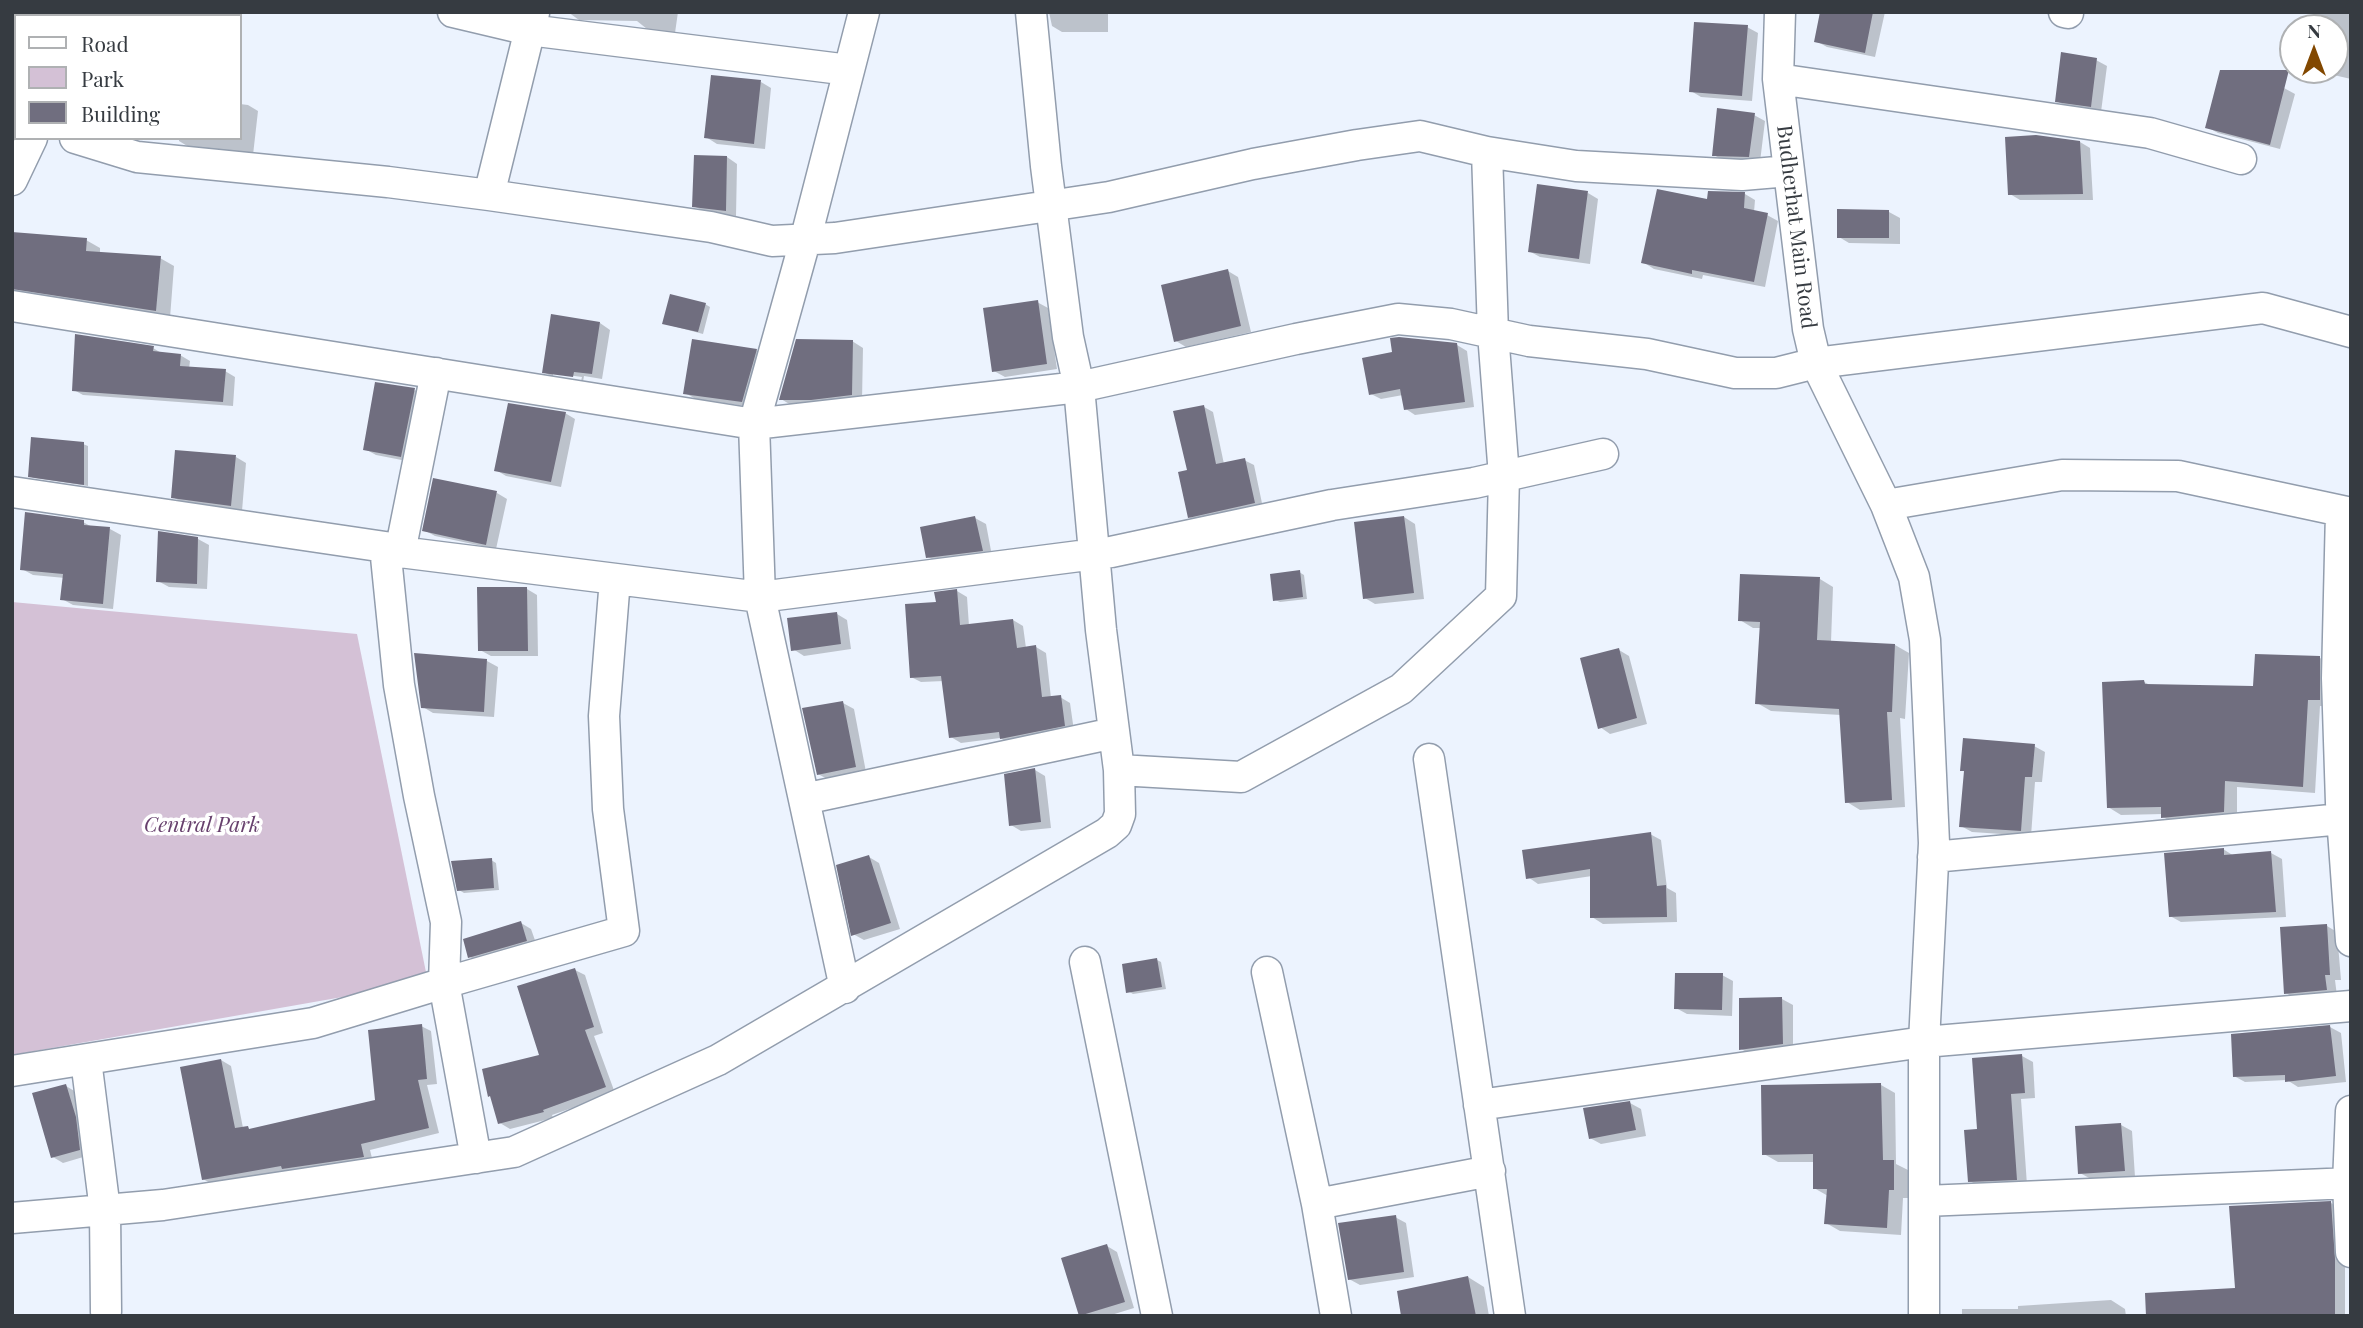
<!DOCTYPE html>
<html>
<head>
<meta charset="utf-8">
<style>
  body { margin:0 }
  #map { position:relative; width:2363px; height:1328px; overflow:hidden; background:#ecf3fe; font-family:"Playfair Display",serif }
  canvas { display:block }
  .frame { position:absolute; inset:0; border:14px solid #363b41; pointer-events:none }
  .legend { position:absolute; left:14px; top:14px; width:228px; height:126px; box-sizing:border-box; background:#fff; border:2px solid #afb1b3; margin:0; padding:9px 12px; list-style:none; font-size:21px; color:#363b41 }
  .legend li { display:flex; align-items:center; gap:14px; height:35px }
  .legend b { width:35px; border:2px solid #afb1b3 }
  .north { position:absolute; left:2279px; top:14px; width:70px; height:70px; box-sizing:border-box; background:#fff; border:2px solid #afb1b3; border-radius:50%; rotate:0deg; font-size:19px; font-weight:700; line-height:28px; text-align:center; color:#363b41 }
  .north::after { content:''; display:block; margin:auto; width:24px; height:32px; background:#824800; clip-path:polygon(50% 0,100% 100%,50% 72%,0 100%) }
</style>
</head>
<body>
<div id="map">
<canvas width="2363" height="1328"></canvas>
<div class="frame"></div>
<ul class="legend">
<li><b style="height:9px;background:#fff"></b>Road</li>
<li><b style="height:19px;background:#d4c1d6"></b>Park</li>
<li><b style="height:19px;background:#706e7f"></b>Building</li>
</ul>
<div class="north">N</div>
</div>
<script>
const context = document.querySelector('canvas').getContext('2d');
context.lineJoin = 'round';
function fill(path, color) {
  context.fillStyle = color;
  context.fill(path, 'evenodd');
}
function strokePath(path, color, width, dash) {
  context.strokeStyle = color;
  context.lineWidth = width;
  context.lineCap = dash ? 'butt' : 'round';
  context.setLineDash(dash || []);
  context.stroke(path);
}
function write(font, color, halo, rows, align = 'center') {
  context.font = font + ' "Playfair Display",serif';
  context.lineWidth = 7;
  context.setLineDash([]);
  context.textBaseline = 'middle';
  context.strokeStyle = halo;
  context.fillStyle = color;
  for (const [text, x, y, turn = 0] of rows) {
    context.save();
    context.translate(x, y);
    context.rotate((+turn || 0) * Math.PI / 180);
    context.textAlign = isNaN(turn) ? turn : align;
    if (halo) context.strokeText(text, 0, 0);
    context.fillText(text, 0, 0);
    context.restore();
  }
}
fill(new Path2D(`
  M12,602L357,634L428,982L12,1055Z`), '#d4c1d6');
fill(new Path2D(`
  M12,12H46L45,16L16,17L12,16Z
  M568,12H678L675,33L647,29L637,21L579,20Z
  M1049,12H1108V32H1062L1052,26Z
  M1822,12H1885L1875,57L1827,47L1816,41Z
  M2315,12H2351V79L2312,70H2335V28H2311Z
  M1747,27L1758,33L1752,101L1701,97L1691,91Z
  M2096,60L2107,66L2101,112L2067,107L2057,101Z
  M761,82L771,88L765,149L717,144L706,137Z
  M2284,88L2295,94L2280,149L2218,133L2207,127Z
  M240,104L248,105L258,111L253,155L189,147L179,141V138H240Z
  M1754,115L1765,121L1760,162L1724,161L1714,155Z
  M2080,142L2090,148L2093,200H2020L2010,194Z
  M727,157L737,164L736,216L705,212L694,206Z
  M1588,193L1598,199L1590,264L1540,257L1529,251Z
  M1745,194L1755,200L1754,212L1767,215L1778,221L1765,287L1703,275L1702,279L1654,269L1643,262L1709,201Z
  M1839,211L1889,212L1900,218V244L1849,243L1839,237Z
  M12,234L86,240L100,248V254L160,258L174,266L170,318L12,303Z
  M1228,271L1238,277L1251,332L1186,347L1176,341Z
  M1037,302L1048,308L1057,369L1005,377L994,371Z
  M705,304L710,307L703,334L669,325Z
  M552,316L600,323L610,330L602,379L584,376L583,382L554,378L544,372ZM553,373L582,377L581,381L553,376Z
  M852,341L863,348L862,401L791,405L781,399Z
  M1457,345L1467,351L1474,407L1415,415L1406,409L1403,395L1381,399L1371,394Z
  M153,348L163,354L180,355L190,361L189,369L225,371L235,377L233,406L83,395L74,390Z
  M756,350L767,356L752,407L696,399L685,393Z
  M415,390L425,396L412,462L376,455L365,449Z
  M1204,407L1213,412L1224,464L1244,460L1254,465L1263,508L1199,522L1189,517V472Z
  M565,413L575,419L561,487L506,476L496,470Z
  M83,444L88,446V486L34,478L29,476Z
  M236,457L246,463L242,511L183,503L173,497Z
  M497,493L507,499L496,549L435,536L424,530Z
  M1404,517L1415,524L1424,599L1375,604L1365,598Z
  M975,518L986,524L992,556L939,563L928,557Z
  M83,522L92,527L110,529L121,535L113,609L73,605L62,599L65,578L33,575L22,569Z
  M198,539L209,545L207,589L169,587L158,581Z
  M1299,572L1304,575L1307,599L1280,602L1275,600Z
  M1820,579L1833,587L1831,642L1895,645L1909,653L1905,719L1900,718L1905,807L1860,810L1847,802L1841,715L1771,711L1757,703L1761,628H1753L1740,620Z
  M527,589L537,595L538,656H491L480,650Z
  M957,591L967,597L969,626L1013,620L1023,626L1026,648L1036,647L1046,653L1051,698L1060,697L1070,703L1074,731L1011,744L1000,738L961,743L951,737L944,681L921,682L911,677L938,604Z
  M837,614L847,620L851,649L804,656L793,649Z
  M1619,650L1629,656L1647,724L1610,734L1600,727Z
  M416,655L487,661L498,667L494,717L433,713L423,707Z
  M2320,658L2332,665V707L2320,706L2315,793L2237,787V819L2176,824L2163,817V814L2121,815L2108,807L2144,682L2152,686L2255,688Z
  M843,703L854,709L866,772L829,780L818,774Z
  M2034,746L2045,752L2042,782H2035L2031,836L1972,832L1961,826L1965,772L1962,770Z
  M1035,770L1045,776L1051,828L1021,831L1011,825Z
  M1650,834L1661,840L1667,888L1676,893L1677,922L1603,924L1592,917V876L1538,884L1528,877Z
  M2223,849L2234,856L2271,853L2282,859L2286,917L2181,922L2170,916Z
  M869,857L879,863L900,929L864,940L853,934Z
  M491,860L496,863L499,890L464,893L459,890Z
  M521,923L531,929L537,946L480,963L470,957Z
  M2327,926L2337,932L2341,980H2335L2337,996L2296,999L2286,993Z
  M1157,960L1161,962L1166,989L1133,994L1128,991Z
  M575,970L585,975L603,1033L594,1036L615,1093L552,1115L553,1118L510,1129L500,1123L541,1057Z
  M1722,975L1733,981L1732,1016L1687,1014L1676,1008Z
  M1782,999L1793,1005V1050L1752,1055L1741,1049Z
  M421,1026L431,1031L437,1084L427,1085L439,1133L370,1150L373,1162L214,1185L203,1179L221,1060L231,1066L243,1128L253,1130L377,1101Z
  M2330,1027L2341,1033L2346,1082L2298,1087L2287,1080L2245,1082L2234,1076Z
  M2022,1056L2033,1062L2035,1098L2021,1099L2027,1185L1980,1187L1970,1181L1979,1131Z
  M1881,1085L1895,1093L1896,1164L1908,1170V1198H1903L1901,1235L1840,1231L1826,1223L1828,1196L1814,1188L1815,1162H1778L1764,1154Z
  M66,1086L76,1092L90,1155L63,1163L53,1157Z
  M1630,1103L1641,1109L1646,1136L1601,1144L1590,1138Z
  M2121,1125L2132,1131L2135,1177L2091,1179L2080,1173Z
  M2331,1203L2342,1209L2345,1266V1316H2186L2236,1290Z
  M1395,1217L1406,1223L1414,1277L1360,1285L1349,1279Z
  M1107,1246L1117,1252L1134,1308L1108,1316H1082Z
  M1468,1277L1484,1287L1489,1316H1403Z
  M2111,1300L2125,1309L2126,1316H1962V1309H2018V1306Z`), '#0003');
fill(new Path2D(`
  M1820,12H1873L1865,53L1814,42Z
  M1694,22L1748,25L1742,96L1689,92Z
  M2061,52L2097,58L2091,107L2055,102Z
  M2220,70H2289L2270,145L2205,128Z
  M711,75L761,80L754,144L704,138Z
  M1717,108L1755,113L1749,157L1712,156Z
  M2036,135L2080,141L2083,194L2008,195L2005,137Z
  M694,155L727,156L726,211L692,207Z
  M1537,184L1588,191L1579,259L1528,252Z
  M1657,189L1707,199L1708,191L1745,192L1744,208L1768,213L1754,282L1692,270V274L1641,263Z
  M1837,209L1889,210V238H1837Z
  M12,232L87,238L86,251L161,256L156,311L12,289Z
  M1228,269L1241,326L1174,342L1161,285Z
  M670,294L706,303L698,332L662,324Z
  M1038,300L1047,364L992,372L983,308Z
  M551,314L600,322L592,374L574,372L573,377L542,373Z
  M75,334L154,346L153,351L181,354L180,366L226,369L223,402L72,391Z
  M1399,337L1457,343L1465,402L1404,410L1400,389L1369,395L1362,358L1392,352L1390,338Z
  M692,339L757,349L742,402L683,394Z
  M796,339L853,340L852,395L811,400H779Z
  M375,382L415,388L401,457L363,450Z
  M508,403L566,412L551,482L494,471Z
  M1204,405L1216,464L1245,458L1255,503L1188,518L1178,472L1187,470L1173,411Z
  M31,437L84,442V485L28,477Z
  M175,450L236,455L231,506L171,498Z
  M433,478L497,491L486,545L422,531Z
  M25,512L84,520V525L110,527L103,604L60,600L63,574L20,570Z
  M975,516L983,551L926,558L920,527Z
  M1404,516L1414,593L1363,599L1354,522Z
  M158,531L198,537L197,584L156,582Z
  M1300,570L1303,597L1273,601L1270,574Z
  M1740,574L1820,577L1817,640L1895,644L1892,712H1887L1892,800L1845,803L1839,709L1755,704L1760,622L1738,621Z
  M477,587H527L528,651H478Z
  M957,589L960,625L1013,619L1017,648L1036,645L1042,697L1061,695L1065,726L1000,739L999,732L949,738L941,676L910,678L905,604L936,602L934,592Z
  M837,612L841,644L791,651L787,618Z
  M1619,648L1637,718L1598,729L1580,658Z
  M414,653L487,659L484,712L421,708Z
  M2255,654L2320,656V700H2308L2303,787L2225,781L2224,812L2161,818V807L2107,808L2102,682L2144,680L2145,684L2253,686Z
  M843,701L856,767L817,775L802,708Z
  M1963,738L2035,744L2032,777H2025L2021,831L1959,827L1964,771H1960Z
  M1035,768L1041,822L1009,826L1004,774Z
  M1651,832L1657,886L1666,885L1667,917L1590,918V869L1526,879L1522,850Z
  M2224,848V855L2271,851L2276,912L2169,917L2164,853Z
  M869,855L891,923L851,936L836,865Z
  M492,858L494,888L457,891L451,861Z
  M521,921L527,941L468,958L463,939Z
  M2327,924L2330,975H2325L2327,990L2284,994L2280,927Z
  M1157,958L1162,987L1126,993L1122,964Z
  M575,968L594,1027L585,1030L606,1087L543,1110L544,1112L498,1124L490,1096L488,1097L482,1069L539,1055L517,986Z
  M1675,973H1723L1722,1010L1674,1009Z
  M1782,997L1783,1044L1739,1050V998Z
  M422,1024L427,1079L418,1080L429,1128L361,1144L364,1157L282,1169L281,1166L202,1180L180,1067L221,1059L235,1128L248,1126L249,1129L375,1100L368,1030Z
  M2330,1025L2336,1076L2285,1082V1075L2233,1077L2231,1034Z
  M2022,1054L2025,1093L2011,1094L2017,1180L1968,1182L1964,1130L1977,1129L1972,1058Z
  M1881,1083L1883,1160H1894V1190H1889L1887,1228L1824,1224L1827,1189H1813V1154L1762,1155L1761,1085Z
  M66,1084L76,1117L80,1150L51,1158L32,1093Z
  M1630,1101L1636,1130L1589,1139L1583,1108Z
  M2121,1123L2125,1171L2078,1174L2075,1126Z
  M2331,1201L2335,1259V1316H2146L2145,1293L2235,1288L2229,1206Z
  M1396,1215L1404,1272L1348,1280L1338,1223Z
  M1107,1244L1125,1302L1079,1316L1061,1258Z
  M1468,1276L1476,1316H1401L1397,1291Z`), '#706e7f');
const minor = new Path2D(`
  M453,12L529,30L849,70
  M1780,12L1778,79L1808,329L1816,363L1886,505L1914,577L1925,640L1934,843L1924,1042V1316
  M2064,12L2068,13
  M71,16L72,12
  M1778,79L2150,133L2241,159
  M75,138L137,157L388,182L489,195L711,227L772,241L835,238L1109,197L1253,164L1357,145L1420,136L1487,152L1576,166L1742,175L1789,171
  M12,180L32,138
  M489,195L534,13
  M12,306L754,424L1079,387L1296,339L1398,319L1451,324L1529,341L1647,354L1735,373H1776L1816,363L2263,308L2351,332
  M12,492L385,547L400,552L760,597L1111,552L1332,505L1474,483L1603,454
  M1886,505L2062,475L2178,476L2351,513
  M2341,512L2337,678L2341,803L2351,941
  M400,552L436,373
  M1429,759L1510,1316
  M1119,770L1241,777L1401,689L1501,596L1504,476L1493,333L1487,152
  M804,799L1114,733
  M1933,857L2342,819
  M1085,962L1157,1316
  M1267,972L1317,1204L1336,1316
  M845,988L760,597L754,424L805,241L864,12
  M86,1060L105,1210L106,1312
  M12,1071L313,1023L444,983L446,922L419,796L399,685L385,547
  M1479,1105L1924,1042L2351,1006
  M2351,1111L2348,1183L2351,1252
  M476,1158L444,983L624,931L608,809L604,716L615,579
  M1925,1201L2351,1183
  M1317,1204L1490,1171
  M12,1218L163,1205L514,1152L718,1060L1107,833L1116,825L1120,814L1119,770L1101,630L1079,387L1068,337L1046,166L1031,12`);
strokePath(minor, '#929dad', 33);
strokePath(minor, '#fff', 30);
write('21px', '#363b41', '#fff', [
  ["Budherhat Main Road",1796,227,83]
]);
write('italic 21px', '#67406d', '#fff', [
  ["Central Park",202,825]
]);
</script>
</body>
</html>
